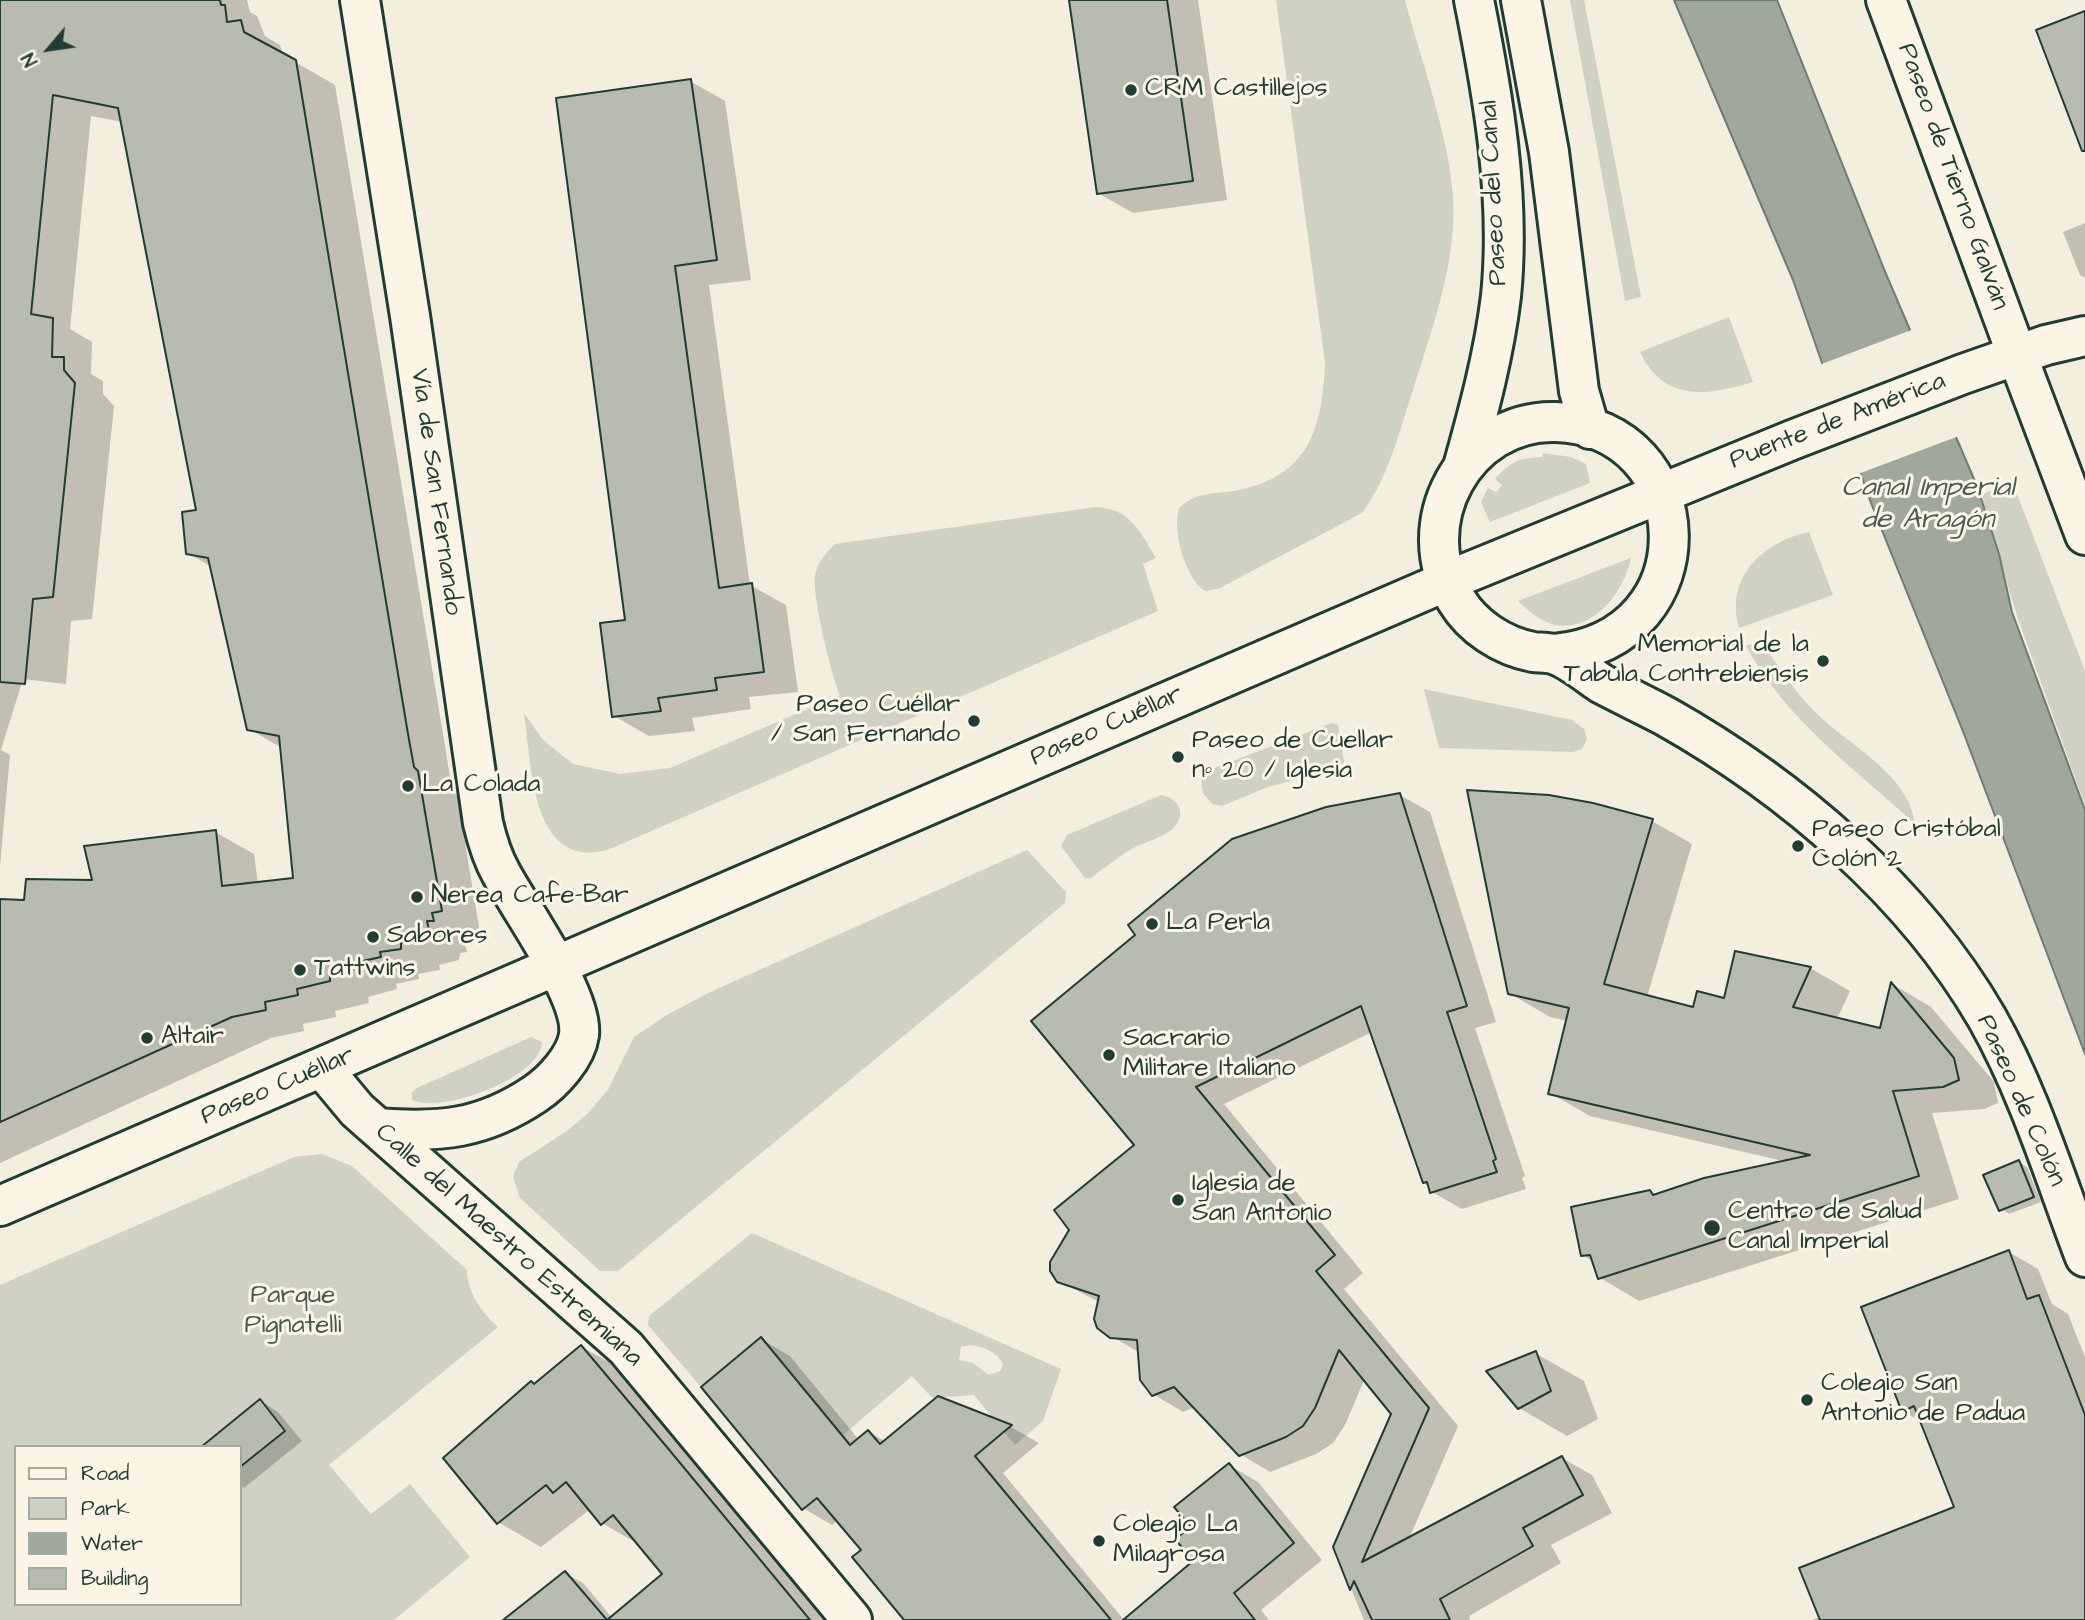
<!DOCTYPE html>
<html>
<head>
<meta charset="utf-8">
<style>
  body { margin:0 }
  #map { position:relative; width:2085px; height:1620px; overflow:hidden; background:#f3eede; font-family:"Architects Daughter",sans-serif }
  canvas { display:block }
  .legend { position:absolute; left:14px; top:1445px; width:228px; height:161px; box-sizing:border-box; background:#fcf5e5; border:2px solid #a4ab9e; margin:0; padding:9px 12px; list-style:none; font-size:21px; color:#1f3d34 }
  .legend li { display:flex; align-items:center; gap:14px; height:35px }
  .legend b { width:35px; border:2px solid #a4ab9e }
  .north { position:absolute; left:14px; top:14px; width:70px; height:70px; -webkit-text-stroke:5px #fcf5e5; paint-order:stroke; rotate:241deg; font-size:19px; font-weight:700; line-height:28px; text-align:center; color:#1f3d34 }
  .north::after { content:''; display:block; margin:auto; width:24px; height:32px; background:#1f3d34; clip-path:polygon(50% 0,100% 100%,50% 72%,0 100%) }
</style>
</head>
<body>
<div id="map">
<canvas width="2085" height="1620"></canvas>
<ul class="legend">
<li><b style="height:9px;background:#fcf5e5"></b>Road</li>
<li><b style="height:19px;background:#d0d1c2"></b>Park</li>
<li><b style="height:19px;background:#a0a89b"></b>Water</li>
<li><b style="height:19px;background:#b8bcae"></b>Building</li>
</ul>
<div class="north">N</div>
</div>
<script>
const context = document.querySelector('canvas').getContext('2d');
context.lineJoin = 'round';
function fill(path, color) {
  context.fillStyle = color;
  context.fill(path, 'evenodd');
}
function strokePath(path, color, width, dash) {
  context.strokeStyle = color;
  context.lineWidth = width;
  context.lineCap = dash ? 'butt' : 'round';
  context.setLineDash(dash || []);
  context.stroke(path);
}
function write(font, color, halo, rows, align = 'center') {
  context.font = font + ' "Architects Daughter",sans-serif';
  context.lineWidth = 6;
  context.setLineDash([]);
  context.textBaseline = 'middle';
  context.strokeStyle = halo;
  context.fillStyle = color;
  for (const [text, x, y, turn = 0] of rows) {
    context.save();
    context.translate(x, y);
    context.rotate((+turn || 0) * Math.PI / 180);
    context.textAlign = isNaN(turn) ? turn : align;
    if (halo) context.strokeText(text, 0, 0);
    context.fillText(text, 0, 0);
    context.restore();
  }
}
fill(new Path2D(`
  M1276,0H1405C1421,60 1449,136 1453,197C1457,264 1432,328 1413,390C1399,432 1389,477 1362,513L1220,588L1205,591C1185,578 1172,531 1179,508C1196,492 1213,494 1234,491C1309,477 1322,430 1325,363Z
  M1570,0H1584L1641,297L1625,301Z
  M1729,317L1753,382C1706,396 1664,402 1640,352Z
  M1543,453L1571,457L1586,464L1590,483L1490,522L1481,502L1488,488L1496,492L1502,485L1495,479C1513,459 1520,459 1542,457Z
  M2012,481L2085,671V805L2017,616L1981,495Z
  M1096,507C1130,508 1140,532 1156,558L1143,564L1158,611L610,849C530,873 532,764 524,713L543,740L573,764L620,774L670,768L840,695C831,674 812,596 815,576C817,562 826,553 835,544Z
  M1809,532L1833,595L1739,628C1725,578 1762,542 1809,532Z
  M1631,558C1624,594 1587,641 1544,621C1534,616 1526,608 1518,601Z
  M1762,641C1777,666 1793,689 1813,710C1846,744 1909,773 1915,824C1854,768 1786,720 1746,646Z
  M1424,689L1572,720L1584,729L1587,739L1582,749L1573,752L1439,748Z
  M1332,723L1338,725L1344,762L1339,768L1268,787L1222,806L1212,804L1203,793L1201,779L1209,770Z
  M1161,795C1177,798 1187,812 1175,826C1165,838 1144,842 1131,849C1117,858 1104,868 1091,878H1085L1061,846L1067,835Z
  M1027,850L1066,892L1065,903L618,1271H600L520,1198L513,1177L519,1162L567,1131L587,1114L608,1090L634,1037L667,1015L708,993Z
  M531,1037L542,1042C541,1078 442,1114 412,1100V1092L417,1088Z
  M322,1154L352,1166L467,1270C467,1293 482,1312 498,1327L329,1465L371,1514L410,1484L470,1557L394,1620H0V1285L294,1157ZM16,1447H240V1604H16Z
  M752,1233L1061,1369L1043,1421L1015,1445L1004,1432L1011,1425L992,1417L974,1395L932,1398L912,1376L842,1436L761,1338L701,1387L648,1325L649,1316ZM971,1345C984,1347 997,1352 1003,1364L1000,1371L989,1375L973,1363L959,1360L961,1347Z`), '#d0d1c2');
const water = new Path2D(`
  M1674,0H1777L1886,274L1977,486L1999,554L2012,612L2085,810V1054L1964,734L1871,503L1793,280Z`);
fill(water, '#a0a89b');
strokePath(water, '#6c7d72', 2);
fill(new Path2D(`
  M1914,329L1959,436L1858,474L1819,365Z`), '#f3eede');
fill(new Path2D(`
  M0,0H247L250,12L257,16L265,36L280,45L283,55L335,85L447,758L452,791L457,795L480,933L471,935L472,942L465,943L467,952L460,953L459,960L439,965L440,970L418,974L419,979L396,984L397,989L368,997L369,1003L335,1011L336,1017L303,1024L304,1031L271,1038L0,1163V901L25,902L95,882L215,832L254,854L258,884L295,879L282,748L249,729L212,567L188,553L198,511L123,122L91,116L70,329L92,342L91,374L103,381V394L114,406L92,619L71,621L66,684L23,679L1,750L10,755L0,866Z
  M1071,0H1198L1227,200L1133,213L1098,193Z
  M690,81L725,101L751,280L709,285L750,585L786,605L798,692L749,697L751,709L692,718L695,731L649,736L614,716Z
  M2085,223V278L2080,275L2063,232Z
  M1400,795L1430,812L1496,1022L1475,1028L1525,1176L1522,1178L1526,1189L1462,1209L1432,1192L1424,1182L1372,1032L1224,1104L1363,1273L1344,1289L1458,1426L1409,1539L1562,1458L1592,1475L1612,1513L1551,1545L1561,1563L1469,1616L1470,1620H1364L1334,1547L1393,1413L1365,1378L1345,1425L1333,1443L1316,1454L1270,1472L1240,1454L1195,1407L1183,1412L1153,1394L1140,1353L1111,1336L1099,1302L1059,1281L1136,1145Z
  M1652,821L1692,844L1647,997L1695,1009L1810,968L1850,991L1837,1019L1881,1030L1892,984L1931,1007L1994,1082L1998,1103L1984,1109L1932,1113L1959,1199L1639,1301L1599,1277L1594,1262L1583,1255L1649,1192L1656,1196L1787,1162L1590,1116L1550,1093L1568,1021L1550,1017L1509,993Z
  M2019,1162L2027,1167L2041,1202L2009,1214L2001,1209Z
  M2009,1252L2038,1269L2052,1304L2068,1314L2085,1357V1620H1812L1820,1617L1956,1508L1922,1422L1903,1411Z
  M761,1339L790,1356L859,1440L869,1432L886,1442L938,1398L1011,1427L1039,1443L1003,1473L1124,1620H906L863,1550L838,1520L832,1525L803,1508Z
  M582,1347L625,1371L831,1620H666L665,1575L640,1545L602,1523L595,1515L588,1511L541,1547L498,1522L535,1386Z
  M1535,1353L1584,1381L1598,1419L1567,1436L1519,1408Z
  M261,1401L278,1412L302,1441L244,1488L240,1485V1447Z
  M1229,1465L1258,1482L1322,1560L1261,1610L1269,1620H1125L1195,1561L1193,1527Z
  M565,1573L583,1583L614,1620H538Z`), '#0003');
const building = new Path2D(`
  M0,0H220L221,5H225L227,22L241,20L244,32L296,60L408,734L414,767L418,771L442,911L432,913L434,921H427L429,930L421,931V938L401,943V949L380,952L381,957L358,962V967L330,975V981L297,989L298,995L265,1002L266,1010L232,1017L0,1122V899L24,900L26,879L92,880L84,846L216,830L222,886L293,878L279,736L247,730L208,558L186,554L182,512L196,510L118,108L53,95L31,314L53,318L52,357H64V370L75,383L53,597L33,599L25,684L0,682Z
  M1069,0H1167L1193,181L1097,194Z
  M2085,11V151H2082L2036,30Z
  M691,79L717,260L675,266L719,588L752,583L764,672L715,678L717,690L658,698L661,711L612,717L600,623L625,620L556,98Z
  M1467,790L1549,795L1593,803L1653,819L1604,984L1693,1007L1697,991L1724,998L1735,951L1811,967L1793,1007L1880,1028L1891,982L1954,1058L1959,1080L1943,1087L1893,1091L1919,1176L1598,1279L1590,1255L1581,1256L1571,1207L1650,1190L1653,1195L1704,1178L1810,1155L1548,1094L1569,1008L1508,994Z
  M1400,793L1467,1006L1447,1012L1496,1159L1493,1161L1497,1172L1430,1193L1427,1182L1423,1183L1361,1006L1196,1087L1335,1255L1316,1271L1429,1408L1362,1562L1562,1456L1583,1495L1523,1528L1533,1546L1440,1599L1450,1620H1372L1354,1581L1350,1590L1333,1547L1391,1414L1339,1350L1315,1408L1303,1426L1286,1437L1239,1456L1174,1387L1152,1396L1140,1380L1137,1340L1110,1338L1097,1328L1094,1319L1099,1296L1057,1282L1050,1271V1262L1069,1230L1054,1210L1134,1145L1031,1021L1135,935L1128,925L1232,839L1326,807Z
  M2019,1160L2034,1197L1999,1211L1983,1175Z
  M2009,1250L2027,1299L2039,1295L2085,1415V1620H1820L1799,1568L1954,1507L1914,1406L1902,1412L1861,1307Z
  M761,1337L850,1445L868,1430L880,1444L938,1396L1012,1425L975,1456L1111,1620H904L852,1557L861,1550L817,1498L802,1510L701,1387Z
  M581,1345L671,1452L810,1620H607L662,1574L613,1515L601,1525L566,1482L553,1493L546,1485L497,1524L443,1458L531,1381L534,1384Z
  M1536,1351L1551,1391L1518,1409L1486,1371Z
  M260,1399L285,1431L240,1467V1447H201Z
  M1229,1463L1294,1543L1234,1593L1255,1620H1123L1193,1561L1175,1539L1191,1527L1174,1507Z
  M565,1571L607,1620H503Z`);
fill(building, '#b8bcae');
strokePath(building, '#1f3d34', 2);
const minor = new Path2D(`
  M360,0L410,316L483,823C487,840 492,857 501,873C520,909 584,996 579,1035C576,1057 553,1082 535,1094C483,1129 440,1133 378,1128
  M1886,0L2017,355
  M322,1068L357,1110L626,1348L852,1620`);
const major = new Path2D(`
  M1521,0L1549,152L1579,391L1590,429
  M2017,355L2085,535
  M1463,467C1479,410 1494,354 1501,296C1511,198 1493,95 1474,0
  M1555,654C1712,639 1701,427 1556,422C1465,419 1408,525 1457,601C1473,627 1502,646 1533,652C1540,653 1549,652 1556,655C1572,661 1588,675 1602,684C1623,695 1644,705 1665,716C1791,787 1914,892 1987,1018C2029,1092 2055,1178 2085,1257
  M0,1206L1447,581L1792,440L1963,374L2046,345L2085,336`);
strokePath(minor, '#1f3d34', 44);
strokePath(major, '#1f3d34', 44);
strokePath(minor, '#fcf5e5', 38);
strokePath(major, '#fcf5e5', 38);
for (const [x, y, r, color] of [
  [1131,90,7,"#1f3d34"],
  [1823,661,7,"#1f3d34"],
  [974,721,7,"#1f3d34"],
  [1178,757,7,"#1f3d34"],
  [408,786,7,"#1f3d34"],
  [1798,846,7,"#1f3d34"],
  [417,897,7,"#1f3d34"],
  [1152,924,7,"#1f3d34"],
  [373,937,7,"#1f3d34"],
  [300,970,7,"#1f3d34"],
  [147,1038,7,"#1f3d34"],
  [1109,1055,7,"#1f3d34"],
  [1178,1200,7,"#1f3d34"],
  [1712,1228,9,"#1f3d34"],
  [1807,1400,7,"#1f3d34"],
  [1099,1541,7,"#1f3d34"]
]) {
  const dot = new Path2D();
  dot.arc(x, y, r, 0, 2 * Math.PI);
  context.fillStyle = color;
  context.fill(dot);
  strokePath(dot, '#fcf5e5', 2.5);
}
write('26px', '#1f3d34', '#fcf5e5', [
  ["CRM Castillejos",1145,90],
  ["Memorial de la",1809,646,"right"],
  ["Tabula Contrebiensis",1809,676,"right"],
  ["Paseo Cuéllar",960,706,"right"],
  ["/ San Fernando",960,736,"right"],
  ["Paseo de Cuellar",1192,742],
  ["nº 20 / Iglesia",1192,772],
  ["La Colada",422,786],
  ["Paseo Cristóbal",1812,831],
  ["Colón 2",1812,861],
  ["Nerea Cafe-Bar",431,897],
  ["La Perla",1166,924],
  ["Sabores",387,937],
  ["Tattwins",314,970],
  ["Altair",161,1038],
  ["Sacrario",1123,1040],
  ["Militare Italiano",1123,1070],
  ["Iglesia de",1192,1185],
  ["San Antonio",1192,1215],
  ["Centro de Salud",1728,1213],
  ["Canal Imperial",1728,1243],
  ["Colegio San",1821,1385],
  ["Antonio de Padua",1821,1415],
  ["Colegio La",1113,1526],
  ["Milagrosa",1113,1556]
], 'left');
write('26px', '#1f3d34', '#fcf5e5', [
  ["Paseo de Tierno Galván",1952,177,70],
  ["Paseo del Canal",1495,193,-93],
  ["Puente de América",1838,422,-21],
  ["Vía de San Fernando",435,492,82],
  ["Paseo Cuéllar",1107,727,-24],
  ["Paseo Cuéllar",278,1087,-23],
  ["Paseo de Colón",2020,1101,66],
  ["Calle del Maestro Estremiana",508,1246,42]
]);
write('26px', '#425b50', '#fcf5e5', [
  ["Parque",293,1297],
  ["Pignatelli",293,1327]
]);
write('italic 28px', '#465d53', '#fcf5e5', [
  ["Canal Imperial",1928,489],
  ["de Aragón",1928,521]
]);
</script>
</body>
</html>
